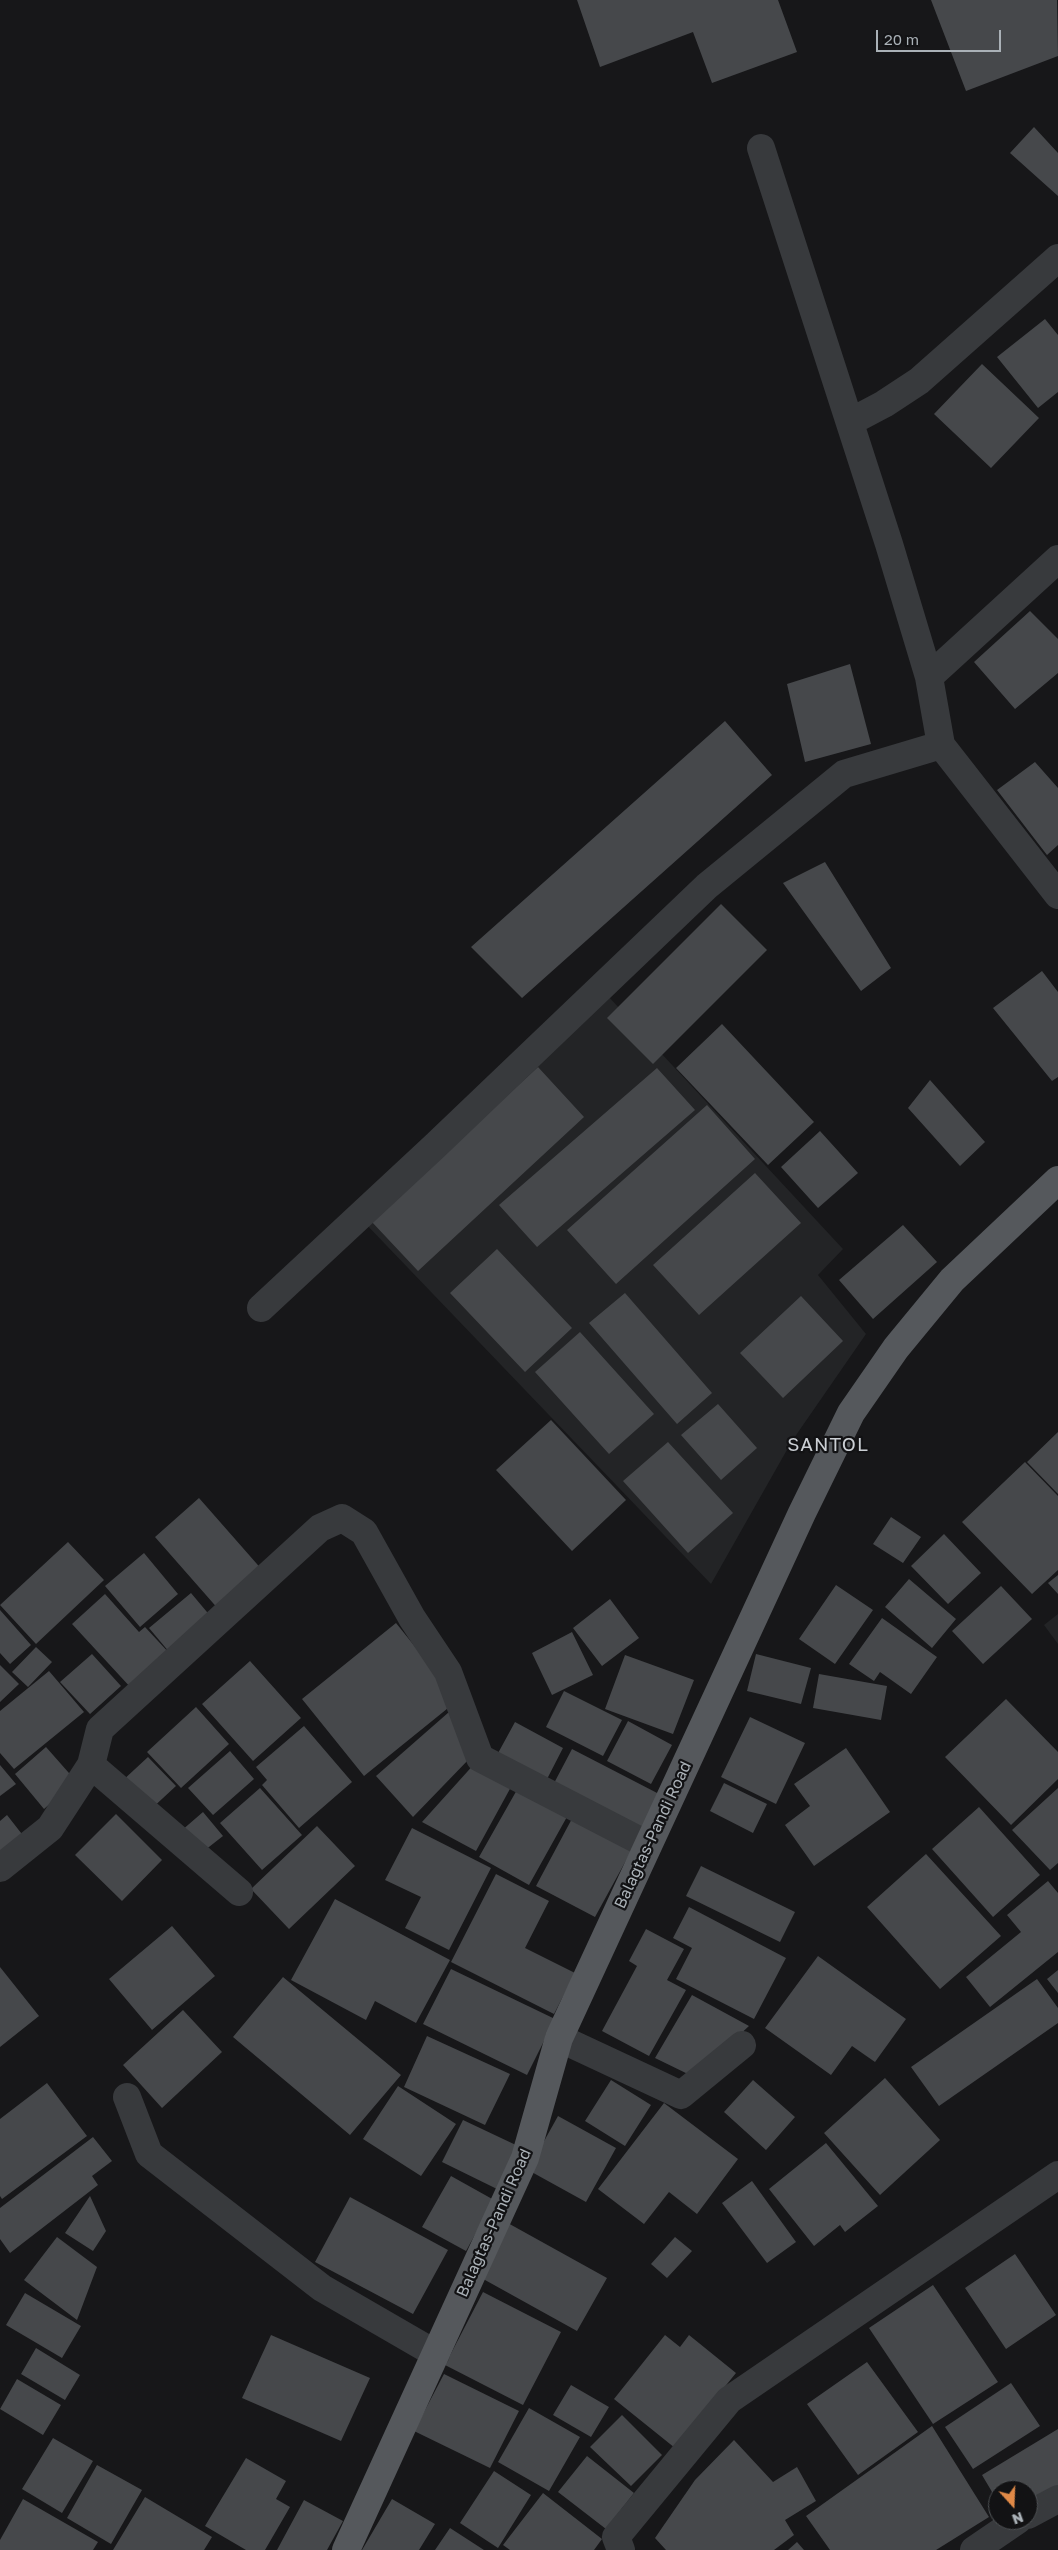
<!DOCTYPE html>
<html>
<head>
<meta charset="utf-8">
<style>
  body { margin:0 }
  #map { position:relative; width:1058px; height:2550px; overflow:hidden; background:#171719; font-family:"Golos Text",sans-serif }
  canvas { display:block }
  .north { position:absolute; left:988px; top:2480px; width:50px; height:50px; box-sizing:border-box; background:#121214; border:1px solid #4f5255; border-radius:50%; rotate:160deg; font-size:14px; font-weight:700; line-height:20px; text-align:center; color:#aab1b7 }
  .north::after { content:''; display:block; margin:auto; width:18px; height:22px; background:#e08947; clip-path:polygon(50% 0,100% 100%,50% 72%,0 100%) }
  .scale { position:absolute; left:876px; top:30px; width:125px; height:22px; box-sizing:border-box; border:2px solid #aab1b7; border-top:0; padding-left:6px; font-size:15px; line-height:18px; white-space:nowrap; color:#aab1b7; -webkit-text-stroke:4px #121214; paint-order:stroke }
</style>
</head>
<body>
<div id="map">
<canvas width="1058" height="2550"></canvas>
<div class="north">N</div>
<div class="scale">20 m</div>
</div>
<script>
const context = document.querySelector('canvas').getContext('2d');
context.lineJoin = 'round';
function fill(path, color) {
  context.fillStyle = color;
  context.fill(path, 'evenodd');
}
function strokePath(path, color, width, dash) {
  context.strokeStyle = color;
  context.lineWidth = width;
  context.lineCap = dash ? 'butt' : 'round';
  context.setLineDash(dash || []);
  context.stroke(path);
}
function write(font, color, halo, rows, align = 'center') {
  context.font = font + ' "Golos Text",sans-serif';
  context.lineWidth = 4.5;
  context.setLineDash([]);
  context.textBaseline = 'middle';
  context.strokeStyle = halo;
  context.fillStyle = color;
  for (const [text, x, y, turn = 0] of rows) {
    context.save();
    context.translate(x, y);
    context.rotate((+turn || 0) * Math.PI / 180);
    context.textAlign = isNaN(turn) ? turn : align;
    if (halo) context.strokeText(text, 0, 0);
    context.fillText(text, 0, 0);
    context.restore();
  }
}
fill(new Path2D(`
  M608,996L843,1249L818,1275L866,1334L792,1441L711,1584L363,1221Z
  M1058,1614V1644L1044,1625Z`), '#232426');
fill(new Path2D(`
  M577,0H778L797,52L712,83L693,32L600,67Z
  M931,0H1057L1058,56L966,91Z
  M1034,127L1058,153V196L1010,153Z
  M1045,319L1058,335V392L1038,408L997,357Z
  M982,364L1039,418L991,468L934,414Z
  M1030,611L1058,639V673L1015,709L974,662Z
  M850,664L871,744L805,762L787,684Z
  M725,721L772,775L522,998L471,947Z
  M1035,762L1058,788V845L1047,855L997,790Z
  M825,862L891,968L861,991L783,883Z
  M721,904L767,950L653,1064L607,1018Z
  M1042,971L1058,992V1077L1052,1081L993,1008Z
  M722,1024L814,1122L768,1165L676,1068Z
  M538,1067L584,1117L418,1271L371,1221Z
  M657,1068L695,1110L537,1247L499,1205Z
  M930,1080L985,1142L960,1166L908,1108Z
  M707,1105L755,1159L616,1284L567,1230Z
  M820,1131L858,1173L818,1208L781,1167Z
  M755,1173L801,1223L699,1315L653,1265Z
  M903,1225L937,1262L873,1319L839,1280Z
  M497,1249L572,1328L525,1372L450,1293Z
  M625,1293L712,1393L677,1424L589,1323Z
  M801,1296L843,1341L783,1398L740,1353Z
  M580,1332L654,1414L609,1454L535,1372Z
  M718,1404L757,1448L721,1480L681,1435Z
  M551,1420L626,1500L572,1551L496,1470Z
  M1058,1432V1494L1027,1462Z
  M668,1442L733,1513L688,1553L623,1481Z
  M1025,1462L1058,1496V1570L1032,1594L962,1522Z
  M199,1498L264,1572L220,1611L155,1537Z
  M891,1517L921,1537L903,1563L873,1544Z
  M944,1534L981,1573L948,1604L911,1566Z
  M68,1542L104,1580L36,1644L0,1605Z
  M144,1553L178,1594L140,1627L105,1586Z
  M1058,1575V1594L1048,1583Z
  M909,1579L956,1619L932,1648L885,1607Z
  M836,1585L873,1610L835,1664L799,1639Z
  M1001,1586L1032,1619L983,1664L952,1631Z
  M191,1593L212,1618L170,1653L149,1628Z
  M105,1594L139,1632L145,1627L171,1655L132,1689L72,1624Z
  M610,1599L639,1638L602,1666L573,1628Z
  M0,1610L31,1645L10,1664L0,1653Z
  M882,1618L937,1657L911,1694L880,1672L874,1681L849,1664Z
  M396,1623L458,1700L364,1776L302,1699Z
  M572,1632L593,1675L552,1695L532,1653Z
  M36,1647L52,1662L28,1687L12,1672Z
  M92,1654L121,1686L90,1714L60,1682Z
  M756,1654L811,1668L801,1704L747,1691Z
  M625,1655L694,1680L673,1734L605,1709Z
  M250,1661L301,1718L253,1761L202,1704Z
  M0,1665L19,1684L0,1702Z
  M49,1671L84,1712L14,1769L0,1753V1711Z
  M819,1674L887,1686L881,1720L813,1708Z
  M564,1691L622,1720L603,1756L546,1727Z
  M1006,1699L1058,1752V1779L1011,1825L945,1757Z
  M196,1707L229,1744L181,1788L147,1752Z
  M449,1712L471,1757L413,1817L376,1776Z
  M750,1717L805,1743L776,1804L721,1777Z
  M628,1721L672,1745L651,1784L607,1761Z
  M515,1722L563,1748L546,1781L497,1755Z
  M304,1726L352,1782L299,1828L262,1785L267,1780L256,1767Z
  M46,1747L76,1781L44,1809L15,1774Z
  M846,1748L890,1812L814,1866L785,1825L810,1806L794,1784Z
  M572,1749L661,1795L641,1833L552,1787Z
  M230,1751L254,1779L213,1815L188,1788Z
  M148,1757L176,1786L149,1811L121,1782Z
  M476,1762L511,1787L476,1851L422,1822Z
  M0,1765L16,1784L0,1796Z
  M724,1783L767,1804L753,1833L710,1811Z
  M260,1788L302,1835L262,1870L220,1823Z
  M518,1788L568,1815L529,1885L479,1857Z
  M1058,1788V1863L1050,1870L1012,1830Z
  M979,1807L1040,1875L993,1917L932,1849Z
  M203,1812L223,1836L200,1854L181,1831Z
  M575,1813L635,1844L595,1917L536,1886Z
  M116,1814L162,1860L122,1901L75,1855Z
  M7,1815L25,1838L0,1857V1821Z
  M317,1826L355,1866L289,1929L251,1889Z
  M412,1828L491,1868L449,1950L405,1928L421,1897L385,1880Z
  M926,1854L1001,1936L940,1989L867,1907Z
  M701,1866L795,1912L780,1942L686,1896Z
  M496,1874L549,1901L525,1948L575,1973L554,2014L451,1962Z
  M1048,1881L1058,1893V1952L990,2007L966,1977L1021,1932L1007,1915Z
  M335,1899L450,1960L416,2023L375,2001L366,2020L291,1980Z
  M689,1907L786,1958L754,2019L676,1979L692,1948L673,1938Z
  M172,1926L215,1976L152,2030L109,1979Z
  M646,1929L684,1949L667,1980L686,1990L649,2056L602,2031L637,1966L629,1961Z
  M818,1956L906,2019L875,2062L852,2046L831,2075L765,2028Z
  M0,1967L39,2016L0,2047Z
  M451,1969L555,2019L527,2075L423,2024Z
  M1058,1970V1993L1047,1979Z
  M283,1977L401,2075L350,2135L233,2037Z
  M1037,1979L1058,2008V2023L939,2106L911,2067Z
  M692,1995L749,2026L694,2077L655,2058Z
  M183,2010L222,2052L162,2108L123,2065Z
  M427,2036L510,2074L485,2125L404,2087Z
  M885,2078L940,2140L880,2195L824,2133Z
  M611,2080L651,2105L625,2146L585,2121Z
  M753,2080L795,2117L766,2150L724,2112Z
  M47,2083L87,2136L2,2199L0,2196V2119Z
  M398,2086L456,2124L421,2176L363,2139Z
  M664,2103L738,2159L697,2214L669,2192L644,2224L598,2189Z
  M558,2116L616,2148L586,2202L528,2170Z
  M463,2120L518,2146L497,2189L442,2162Z
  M93,2137L112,2161L92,2176L98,2185L10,2253L0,2239V2208Z
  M826,2143L878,2206L845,2232L840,2225L814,2246L769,2189Z
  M451,2176L494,2200L466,2251L422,2227Z
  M752,2181L796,2242L767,2263L722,2203Z
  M90,2196L106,2231L93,2251L65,2233Z
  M350,2197L448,2250L413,2314L315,2262Z
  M506,2222L607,2278L577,2331L476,2275Z
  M57,2237L97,2267L77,2320L24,2280Z
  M675,2237L692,2251L667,2278L651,2264Z
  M1015,2254L1056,2315L1006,2349L965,2288Z
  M933,2285L998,2382L933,2424L869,2328Z
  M483,2292L561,2332L523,2405L445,2365Z
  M25,2293L81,2326L62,2358L6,2325Z
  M271,2335L370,2378L341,2441L242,2398Z
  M665,2335L680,2347L689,2335L736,2373L675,2448L614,2399Z
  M36,2348L80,2375L65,2400L21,2374Z
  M867,2362L918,2432L858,2475L807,2404Z
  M444,2374L519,2411L490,2468L414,2431Z
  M17,2379L61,2405L43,2435L0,2409Z
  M1011,2383L1040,2426L973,2469L945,2427Z
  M571,2385L609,2407L591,2437L553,2415Z
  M529,2408L580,2437L549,2491L498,2462Z
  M622,2415L662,2455L631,2486L590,2447Z
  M932,2426L989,2517L936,2550H830L806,2516Z
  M1058,2429V2489L1028,2507V2490H998V2502L982,2475Z
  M53,2438L93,2461L62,2513L22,2489Z
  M734,2440L773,2482L797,2467L816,2501L785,2520L794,2535L774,2550H666L655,2538L695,2480Z
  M587,2456L634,2493L606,2529L558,2492Z
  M246,2458L286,2481L276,2499L290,2507L265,2550H246L205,2526Z
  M97,2465L142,2490L111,2544L67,2518Z
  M494,2471L531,2495L498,2548L460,2523Z
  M543,2493L602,2539L594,2550H510L503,2545Z
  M145,2497L212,2537L204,2550H113Z
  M23,2499L98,2542L93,2550H0V2540Z
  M392,2499L435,2524L419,2550H362Z
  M304,2500L343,2521L327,2550H277Z
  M450,2528L484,2550H435Z
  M797,2542L804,2550H788Z`), '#46484b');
strokePath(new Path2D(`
  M761,148L889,544L929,677L941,745L1058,895
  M850,422L884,404L919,381L1058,258
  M929,677L1058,559
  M261,1308L435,1146L707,886L844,774L941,745
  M91,1765L239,1892
  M0,1868L50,1828L91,1765L100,1729L320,1528L342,1518L364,1532L412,1618L448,1672L480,1758L648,1845
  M559,2038L681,2095L742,2045
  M127,2097L149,2154L322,2288L436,2354
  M1028,2515L1058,2499
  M621,2550L616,2537L729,2400L1058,2175
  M974,2550L1018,2520`), '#383a3d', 28);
strokePath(new Path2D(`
  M346,2550L525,2158L559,2038L802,1513L851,1413L896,1348L952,1280L1058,1180`), '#55585c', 28);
write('16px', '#aab1b7', '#121214', [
  ["Balagtas-Pandi Road",653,1835,-65],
  ["Balagtas-Pandi Road",494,2223,-66]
]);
context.letterSpacing = '1px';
write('19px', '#cbcfd4', '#121214', [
  ["SANTOL",828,1445]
]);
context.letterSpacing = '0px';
</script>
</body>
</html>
